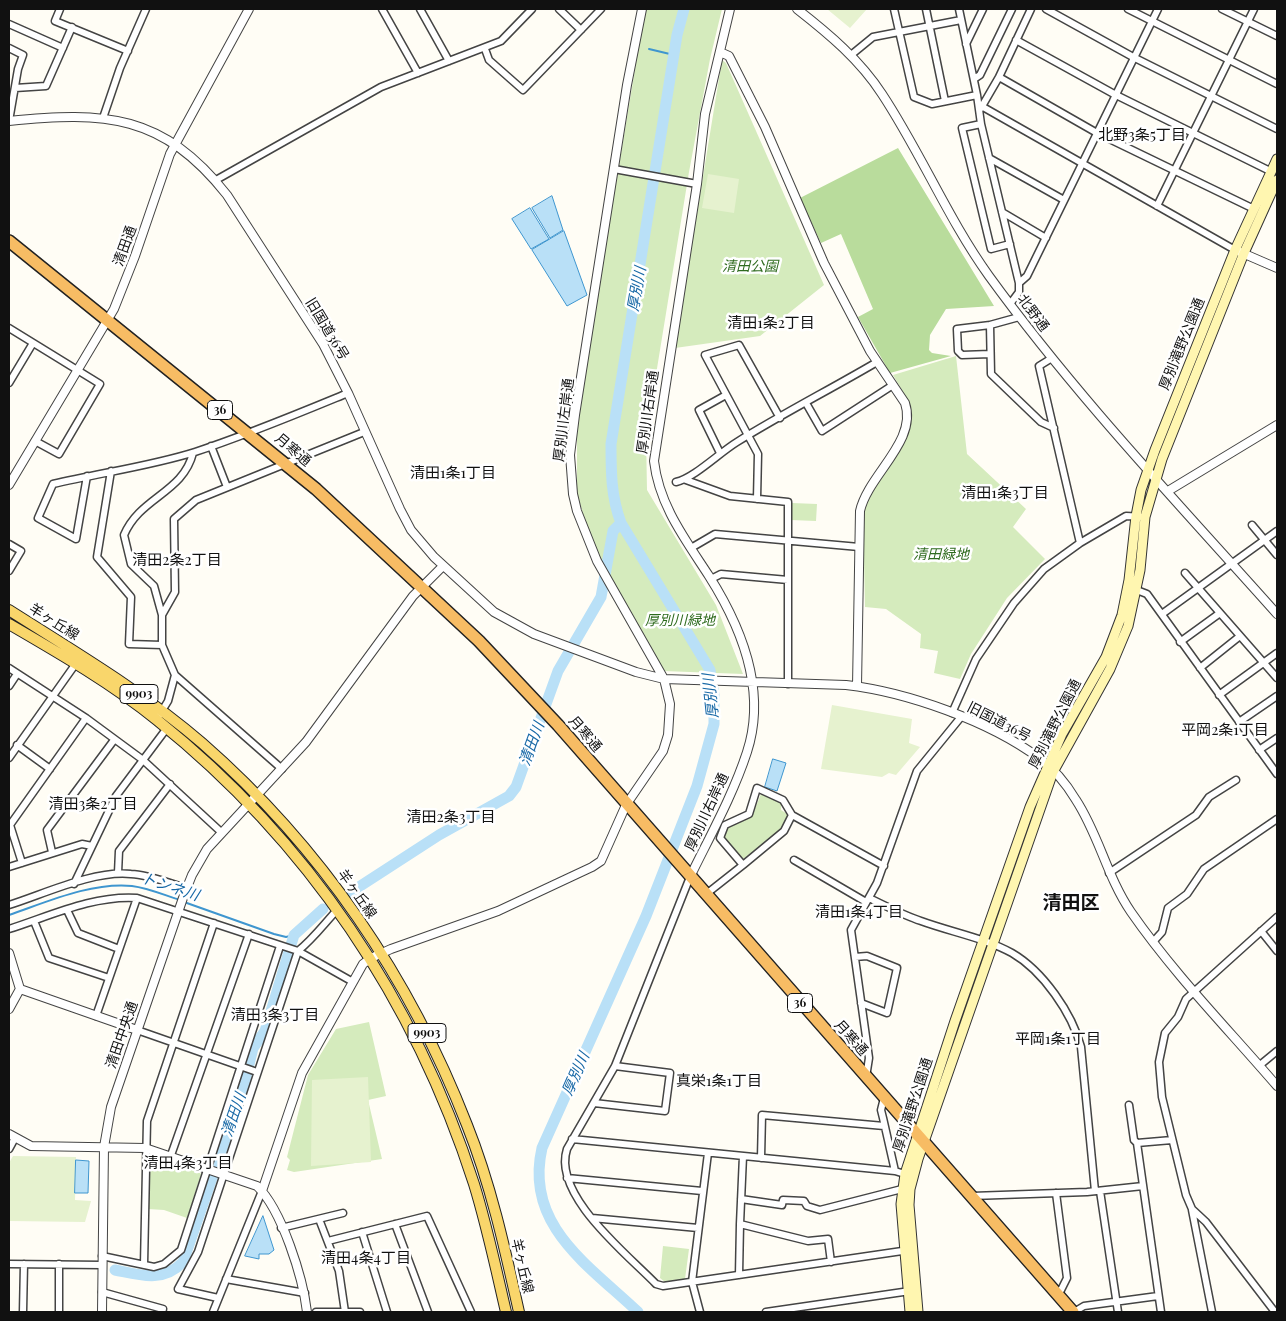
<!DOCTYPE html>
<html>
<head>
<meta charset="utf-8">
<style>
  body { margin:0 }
  #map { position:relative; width:1286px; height:1321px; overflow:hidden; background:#fffdf5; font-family:"Playfair Display",serif }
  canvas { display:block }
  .frame { position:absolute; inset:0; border:10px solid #111; pointer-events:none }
</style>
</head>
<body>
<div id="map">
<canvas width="1286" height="1321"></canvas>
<div class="frame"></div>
</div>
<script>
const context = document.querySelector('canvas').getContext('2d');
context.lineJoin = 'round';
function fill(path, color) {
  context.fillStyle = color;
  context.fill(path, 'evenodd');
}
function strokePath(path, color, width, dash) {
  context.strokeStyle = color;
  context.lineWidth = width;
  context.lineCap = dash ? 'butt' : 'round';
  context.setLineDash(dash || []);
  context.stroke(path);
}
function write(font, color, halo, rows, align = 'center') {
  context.font = font + ' "Playfair Display","Noto Sans JP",serif';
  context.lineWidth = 5;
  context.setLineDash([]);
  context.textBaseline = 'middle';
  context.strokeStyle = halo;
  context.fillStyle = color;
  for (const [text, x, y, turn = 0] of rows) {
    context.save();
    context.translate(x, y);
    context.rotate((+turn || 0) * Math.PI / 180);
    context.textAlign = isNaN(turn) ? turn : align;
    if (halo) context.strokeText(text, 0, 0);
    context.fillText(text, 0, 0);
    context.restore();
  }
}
fill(new Path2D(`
  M645,9H722L710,59L689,172L646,436L647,490L716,605L743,674L663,671L591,541L577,493V418Z
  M722,60L726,63L824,285L760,336L675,348Z
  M956,356L967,454L1026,509L1013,527L1045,559L1007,598L971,654L960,679L934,673L938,651L920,648L921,634L886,609L865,607L863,510L881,476L908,435L910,404L893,375Z
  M792,503L817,504L816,521L791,520Z
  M761,794L781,803V810L789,815L781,831L743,859L723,838L726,829L752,816Z
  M369,1022L386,1096L368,1100L382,1159L294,1172L287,1170L290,1160L287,1157L308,1075L336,1029Z
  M150,1156L196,1170L201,1174L187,1218L164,1210L148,1209Z
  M663,1246L689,1249L685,1279L665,1282L660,1278Z`), '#d5ebbd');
fill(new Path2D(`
  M898,148L994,306L946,309L930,335L929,350L932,353L951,356L890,373L858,317L873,309L841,234L821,243L800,198Z`), '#b9dc9c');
fill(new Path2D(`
  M827,9H867L850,28Z
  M708,174L739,179L734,213L702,208Z
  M832,705L912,719L909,743L920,747L896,775L889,773L882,777L821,769Z
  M368,1077L371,1162L311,1166L312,1080Z
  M13,1156L76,1157L75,1200L91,1201L85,1222L9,1221V1163Z`), '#e6f2cf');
const water = new Path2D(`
  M552,196L563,230L550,238L532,208Z
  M530,208L549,239L531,249L512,219Z
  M564,231L587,295L567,306L532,250Z
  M773,759L786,763L777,791L765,787Z
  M76,1160L89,1161L88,1193H75Z
  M263,1216L274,1250L269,1254H259V1259L245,1256Z`);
fill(water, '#b9e0f7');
strokePath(water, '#3f96cf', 1);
strokePath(new Path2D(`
  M649,49L674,55
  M184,902L274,934L286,937L294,935
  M9,915C47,902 91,882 132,886C148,888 164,895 180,900`), '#3f96cf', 2);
strokePath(new Path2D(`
  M351,892L439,835L509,796L516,787L558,671L601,597L613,531L621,523
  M115,1270C140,1275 163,1283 183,1262L244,1085L253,1048L265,1031L294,935L323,909
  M638,1312C590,1266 524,1226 542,1148L646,916L697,786L714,724V695L710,670L621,523C611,497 611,471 611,444L677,35L684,9`), '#b9e0f7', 11);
const minor = new Path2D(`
  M60,9L55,21L128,51
  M382,9L418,73
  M420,9L449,61
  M559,9L581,30
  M894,9L914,97L932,104L977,95
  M926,9L945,101
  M959,9L977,95L981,124L1019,283V292L1010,304
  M1046,9L1133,57L1277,129
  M1128,9L1277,84
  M1222,9L1277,36
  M9,24L63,48
  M1016,40L1114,94L1272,172
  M966,44L983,9
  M9,48L23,55L18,69L9,121
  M485,49L489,60L523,90L601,9
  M851,55L873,37L961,20
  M999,77L1097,133L1254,209
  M974,79L980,75L1012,9
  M15,88L46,86L72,27
  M983,107L1235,250
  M981,108L999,77L1031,9
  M103,118L120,68L146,9
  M981,124L962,128L991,249L1010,244
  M989,158L1064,200
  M614,169L697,184
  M216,180L381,87L501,41L532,9
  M1157,206L1254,9
  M1002,212L1046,238
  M1019,283L1027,276L1158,9
  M1019,317L990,325L991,374L1041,422L1054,428
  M9,328L100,384L59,454L35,441
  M990,354L962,355L958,351L957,329L990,325
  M1052,358L1039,366L1080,543
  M9,383L33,343
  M806,403L822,431L893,385
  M211,446L227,487
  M720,453L699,410L726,395
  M111,471L97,557L131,597L129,644L162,645
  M87,476L76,539L38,518L53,484C99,473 151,466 195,452C247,435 297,414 348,393
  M686,480L730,496L788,502V684
  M676,482C694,478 719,453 737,442C782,414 831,389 877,362
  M757,499L758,454L705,355L739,345L780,418
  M1252,525L1277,555
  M9,544L21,551L9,571
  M691,548L715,534L859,547
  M1185,573L1277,678
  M711,579L721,574L788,580
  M1134,589L1147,594L1277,774
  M1162,614L1277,531
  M162,615L154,586L131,564L124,535C140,497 183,493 193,453
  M1180,642L1220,613
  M9,668L86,718L143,760L221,832
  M1200,668L1240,636
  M175,675L282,769
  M9,686L17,674
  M1219,695L1277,653
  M952,713L976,659L1014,603L1044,569L1080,543L1126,516L1145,517
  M157,719L168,701L175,675L162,645V615L175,592L174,519L196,500L364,432
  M1239,722L1277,696
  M17,745L50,769
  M1259,750L1277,738
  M9,758L77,662
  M52,852L47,830L114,740
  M794,860L866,902
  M22,863L10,825L86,718
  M743,865L784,831L792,815
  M9,867L82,844L92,846
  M118,873L119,851L170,784
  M1109,873L1196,815L1209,797L1236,780
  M690,877L615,1066L567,1149C552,1195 627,1254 656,1284L663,1286L909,1250
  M74,884L116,796L167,728
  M705,895L743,865L720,838L725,825L749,814L757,788L783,800L792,815L884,866
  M869,898C886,906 903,915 921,921C951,932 985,938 1012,953C1043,971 1072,1013 1081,1047L1095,1191
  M9,905C44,894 94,870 131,874C150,875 168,883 187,888
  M67,910L78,933L119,949
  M34,921L49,958L109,978
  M9,929C50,916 93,895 137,898L298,951L353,982
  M1261,931L1277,951
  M1153,942L1162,932L1168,908L1187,894L1204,869L1277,819
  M855,957L867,956L897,968L887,1013L861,1003
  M96,1016L137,898
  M137,1030L257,1072
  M1260,1065L1277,1051
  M866,1077L869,1058L851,930L877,883L917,771L961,717
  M884,1098L881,1110L883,1118L895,1171
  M594,1103L665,1111L670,1073L615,1066
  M1129,1105L1134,1140L1137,1143L1161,1312
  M572,1139L895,1171L908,1175
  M1137,1143L1172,1140
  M9,1149L15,1138
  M743,1156L740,1224L808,1241L828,1239L831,1262
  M170,1158L249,934
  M761,1158L762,1115L884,1126
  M567,1178L702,1191
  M1100,1191L1118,1312
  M1056,1193L1067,1278L1058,1296
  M972,1196L1087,1192L1143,1186
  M741,1199L782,1205L783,1200L804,1201L807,1206L820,1210L902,1189
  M1192,1210L1212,1312
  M592,1218L698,1228
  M319,1219L339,1271L345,1312
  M395,1224L428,1312
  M281,1228L343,1213
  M362,1232L387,1312
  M328,1241L427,1216L471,1312
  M102,1256L154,1267L164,1264L181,1250L280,946
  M9,1264L102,1265
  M144,1265L147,1121L214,923
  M739,1275L740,1224
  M226,1279L305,1293
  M102,1292L163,1309L162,1312
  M218,1298L178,1289L198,1252L298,951C313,939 324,924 337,910
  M23,1312L24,1264
  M59,1312V1264
  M213,1312L262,1191
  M316,1312H360
  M700,1312L692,1282L708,1153
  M766,1312L910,1291
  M1074,1312L1084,1306L1158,1296
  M1275,1312L1206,1222L1192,1209L1186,1195L1162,1097L1159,1062L1165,1033L1178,1017L1186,999L1277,917`);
const tertiary = new Path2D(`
  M797,9C829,34 860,60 882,94C921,153 948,219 989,276C1076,396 1179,504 1277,614
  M720,52L729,56L765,127L824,263L870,351L905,403C918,441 868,475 860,511L857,686
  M9,121C105,111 163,114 227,195L323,344L348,393L400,509L411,530L434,557L494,612L534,634L636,672L664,679L846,685C907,692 989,721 1039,758C1053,768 1067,785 1076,800C1099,835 1107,877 1131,912C1174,974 1228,1029 1277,1086
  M1240,252L1277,268
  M9,485L114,309L135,256L170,154L249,9
  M1168,491L1277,425
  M690,877C710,836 733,795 747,752C767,691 742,628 709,576C685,539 659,505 654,461L697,184L705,114L730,9
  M9,953L20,989L9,1009
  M20,989L137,1030
  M9,1134L31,1146L145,1148L257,1186C282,1210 303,1278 307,1312
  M262,1191L302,1073L363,964L371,958L391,949L498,911L592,867L601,861L626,805L663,751L668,735L670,704L664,679L597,561L577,511L573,494L570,455L575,415L627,85L642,9
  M102,1312L104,1147L111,1107L184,895L192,875L207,849L306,742L413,596L443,566`);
const secondary = new Path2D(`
  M910,1312L901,1204L905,1174L955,1021L1030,807L1062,734L1106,657L1122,615L1129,580L1136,516L1141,490L1155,450L1235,250L1277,159
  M918,1312L909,1205L910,1189L918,1159L1053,772L1110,669L1128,626L1140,570L1145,517L1162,459L1244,253L1277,180`);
const primary = new Path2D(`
  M9,610C75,652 143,692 202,743C321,847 410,978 467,1125C491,1185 505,1249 519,1312
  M9,624C59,653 111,683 157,720C308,841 415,1000 474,1184C487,1226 496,1269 506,1312`);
const trunk = new Path2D(`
  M9,241L316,489L479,641L558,725L1073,1312`);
strokePath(minor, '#444', 9);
strokePath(tertiary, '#444', 10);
strokePath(secondary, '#333', 11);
strokePath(primary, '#222', 12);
strokePath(trunk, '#222', 14);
strokePath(minor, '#fff', 6);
strokePath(tertiary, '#fff', 8);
strokePath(secondary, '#fff6b0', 9);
strokePath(primary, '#f9d66b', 10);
strokePath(trunk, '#f7bc64', 11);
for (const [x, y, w] of [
  [220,410,25],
  [139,694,38],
  [800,1003,25],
  [427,1033,38]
]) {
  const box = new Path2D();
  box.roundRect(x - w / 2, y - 9.5, w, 19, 4);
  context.fillStyle = '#fff';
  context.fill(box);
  strokePath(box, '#111', 1);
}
write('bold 12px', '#111', null, [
  ["36",220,410],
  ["9903",139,694],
  ["36",800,1003],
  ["9903",427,1033]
]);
write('14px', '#111', '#fff', [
  ["清田通",125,246,-70],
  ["北野通",1033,313,53],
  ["旧国道36号",327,329,59],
  ["厚別滝野公園通",1182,344,-68],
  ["厚別川右岸通",648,412,-82],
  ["厚別川左岸通",564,420,-83],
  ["月寒通",293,450,40],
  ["羊ヶ丘線",54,622,32],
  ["旧国道36号",999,722,27],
  ["厚別滝野公園通",1055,724,-63],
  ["月寒通",585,734,49],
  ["厚別川右岸通",707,812,-65],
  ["羊ヶ丘線",357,894,55],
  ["清田中央通",122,1035,-71],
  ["月寒通",851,1038,48],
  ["厚別滝野公園通",913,1105,-72],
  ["羊ヶ丘線",522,1266,77]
]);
write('italic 14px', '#2f6b1f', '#fff', [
  ["清田公園",750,267],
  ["清田緑地",941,555],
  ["厚別川緑地",680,621]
]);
write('15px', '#111', '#fff', [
  ["北野3条5丁目",1142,135],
  ["清田1条2丁目",771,323],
  ["清田1条1丁目",453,473],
  ["清田1条3丁目",1005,493],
  ["清田2条2丁目",177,560],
  ["平岡2条1丁目",1225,730],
  ["清田3条2丁目",93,804],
  ["清田2条3丁目",451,817],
  ["清田1条4丁目",859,912],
  ["清田3条3丁目",275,1015],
  ["平岡1条1丁目",1058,1039],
  ["真栄1条1丁目",719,1081],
  ["清田4条3丁目",188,1163],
  ["清田4条4丁目",366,1258]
]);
write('italic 15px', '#1768a6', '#fff', [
  ["厚別川",637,289,-80],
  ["厚別川",711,696,-96],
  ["清田川",532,744,-70],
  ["トンネ川",170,887,18],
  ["厚別川",576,1074,-66],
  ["清田川",234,1115,-71]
]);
write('bold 19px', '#111', '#fff', [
  ["清田区",1071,903]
]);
</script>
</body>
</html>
